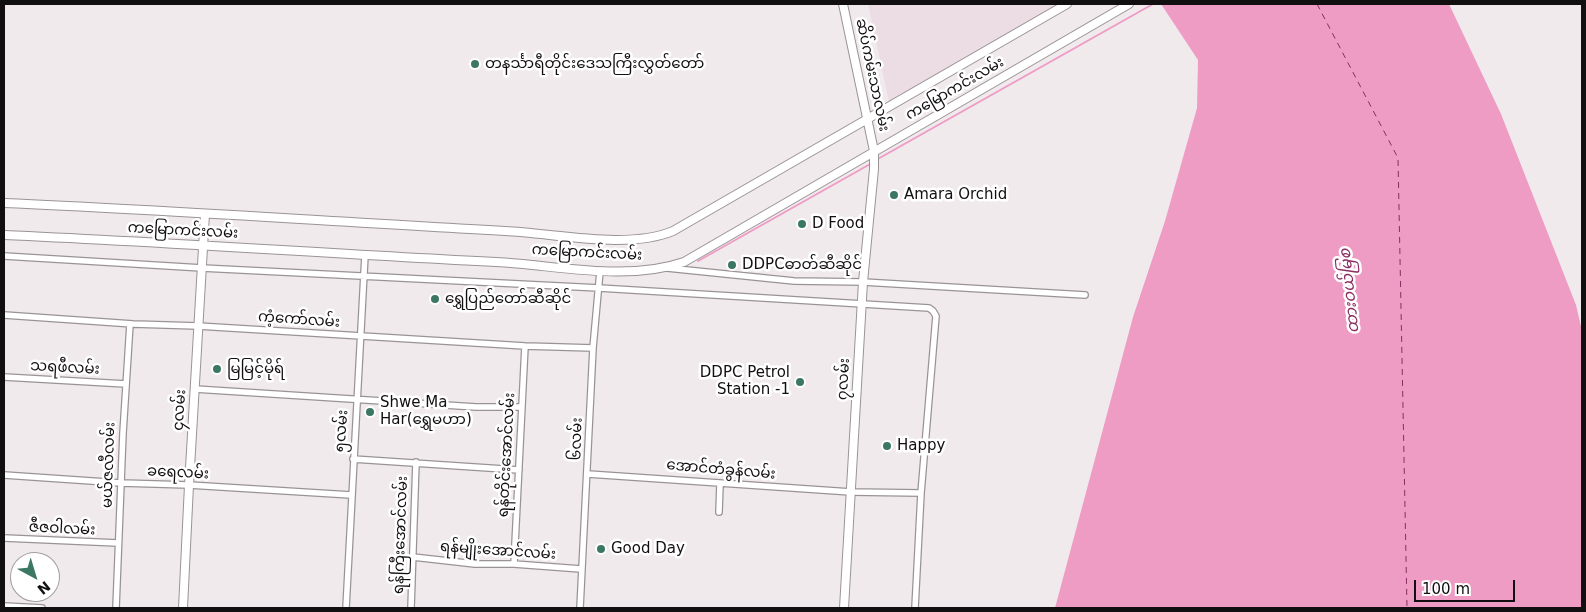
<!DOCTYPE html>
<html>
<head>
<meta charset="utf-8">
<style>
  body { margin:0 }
  #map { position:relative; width:1586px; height:612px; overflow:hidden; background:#f1eaed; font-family:"DejaVu Sans",sans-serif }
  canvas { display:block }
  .frame { position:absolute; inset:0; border:5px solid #120f10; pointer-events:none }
  .north { position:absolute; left:10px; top:552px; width:50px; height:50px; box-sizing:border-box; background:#fff; border:1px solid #a09f9f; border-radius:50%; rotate:141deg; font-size:14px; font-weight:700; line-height:20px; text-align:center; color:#120f10 }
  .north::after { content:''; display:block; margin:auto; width:18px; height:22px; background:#3b7763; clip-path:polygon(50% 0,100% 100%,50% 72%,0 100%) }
  .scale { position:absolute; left:1414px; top:580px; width:101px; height:22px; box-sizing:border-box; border:2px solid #120f10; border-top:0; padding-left:6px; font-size:15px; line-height:18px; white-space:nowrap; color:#120f10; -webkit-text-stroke:4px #fff; paint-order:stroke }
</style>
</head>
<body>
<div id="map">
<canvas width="1586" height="612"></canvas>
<div class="frame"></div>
<div class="north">N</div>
<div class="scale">100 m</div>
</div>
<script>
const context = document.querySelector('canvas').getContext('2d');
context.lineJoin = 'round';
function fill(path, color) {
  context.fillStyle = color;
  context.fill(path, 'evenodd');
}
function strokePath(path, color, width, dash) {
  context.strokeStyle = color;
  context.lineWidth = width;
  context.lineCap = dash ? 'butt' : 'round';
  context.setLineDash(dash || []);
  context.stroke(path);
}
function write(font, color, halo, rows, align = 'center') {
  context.font = font + ' "DejaVu Sans","Noto Sans Myanmar",sans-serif';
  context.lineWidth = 5;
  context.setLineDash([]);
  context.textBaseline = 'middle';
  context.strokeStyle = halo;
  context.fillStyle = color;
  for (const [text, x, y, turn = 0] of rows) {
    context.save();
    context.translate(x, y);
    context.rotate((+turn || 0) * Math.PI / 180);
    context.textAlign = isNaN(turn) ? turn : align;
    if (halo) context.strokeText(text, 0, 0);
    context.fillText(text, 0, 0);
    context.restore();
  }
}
fill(new Path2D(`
  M868,4H1075L891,111Z`), '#ecdce3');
fill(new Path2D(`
  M1161,4H1449L1501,114L1576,305L1582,331V608H1055L1133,317L1165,221L1197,108L1198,60Z`), '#ee9cc4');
strokePath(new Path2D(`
  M876,160L1153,4
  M698,261L872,163`), '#ee9cc4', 2);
strokePath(new Path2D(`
  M1317,4L1398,158L1407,608`), '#8a2d61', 1, [6, 5]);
const street = new Path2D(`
  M4,256L202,268L599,288L929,308L933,311L936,316L921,493L851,492L588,474
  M667,268L794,281L863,282L1085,295
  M4,315L133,324L198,326L525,346L593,348
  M4,377L126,384
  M195,389L476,407H522
  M353,459L519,470
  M4,475L121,483L189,485L351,495
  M719,512L720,484
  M4,538L118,543
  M413,557L475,564H514L581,569
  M514,564L525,346
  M4,606L42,608
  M116,608L123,433L130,324
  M346,608L365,255
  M411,608L416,462
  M580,608L593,348L600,271
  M915,608L921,493`);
const secondary = new Path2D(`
  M843,4L874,151V169L863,282L844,608
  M4,203C171,210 338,222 505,231C554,233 628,250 673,231L1067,4
  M4,235C168,242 332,254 496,262C556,265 626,282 684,262L1129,4
  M183,608L189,485L205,214`);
strokePath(street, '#9a9396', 8);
strokePath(secondary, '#9a9396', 10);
strokePath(street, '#fff', 5.5);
strokePath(secondary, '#fff', 8);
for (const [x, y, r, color] of [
  [475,64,5,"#3b7763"],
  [894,195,5,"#3b7763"],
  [802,224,5,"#3b7763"],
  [732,265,5,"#3b7763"],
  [435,299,5,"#3b7763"],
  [217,369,5,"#3b7763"],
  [800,382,5,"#3b7763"],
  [370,412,5,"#3b7763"],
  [887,446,5,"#3b7763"],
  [601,549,5,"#3b7763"]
]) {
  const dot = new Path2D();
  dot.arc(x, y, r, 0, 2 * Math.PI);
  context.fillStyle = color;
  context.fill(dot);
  strokePath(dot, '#fff', 2);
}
write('15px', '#120f10', '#fff', [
  ["တနင်္သာရီတိုင်းဒေသကြီးလွှတ်တော်",485,64],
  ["Amara Orchid",904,195],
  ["D Food",812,224],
  ["DDPCဓာတ်ဆီဆိုင်",742,265],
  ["ရွှေပြည်တော်ဆီဆိုင်",445,299],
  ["မြမြင့်မိုရ်",227,369],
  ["DDPC Petrol",790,373,"right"],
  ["Station -1",790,390,"right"],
  ["Shwe Ma",380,403],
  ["Har(‌‌ရွှေမဟာ)",380,420],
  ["Happy",897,446],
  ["Good Day",611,549]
], 'left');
write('15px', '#120f10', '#fff', [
  ["ဆိပ်ကမ်းသာလမ်း",872,75,78],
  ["ကမြောကင်းလမ်း",955,89,-30],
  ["ကမြောကင်းလမ်း",183,231,3],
  ["ကမြောကင်းလမ်း",587,253,3],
  ["ကံ့ကော်လမ်း",299,320,4],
  ["သရဖီလမ်း",65,368,3],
  ["၇လမ်း",844,379,-87],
  ["၄လမ်း",180,410,-86],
  ["၅လမ်း",342,431,-86],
  ["၆လမ်း",577,439,-88],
  ["ရန်တိုင်းအောင်လမ်း",507,455,-87],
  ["မယ်ဇလီလမ်း",109,465,-88],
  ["အောင်တံခွန်လမ်း",721,470,5],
  ["ခရေလမ်း",178,473,3],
  ["ဇီဇဝါလမ်း",62,529,3],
  ["ရန်ကြီးအောင်လမ်း",401,535,-88],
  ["ရန်မျိုးအောင်လမ်း",498,551,4]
]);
write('italic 16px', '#8a2d61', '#fff', [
  ["ထားဝယ်မြစ",1350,291,-96]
]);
</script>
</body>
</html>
